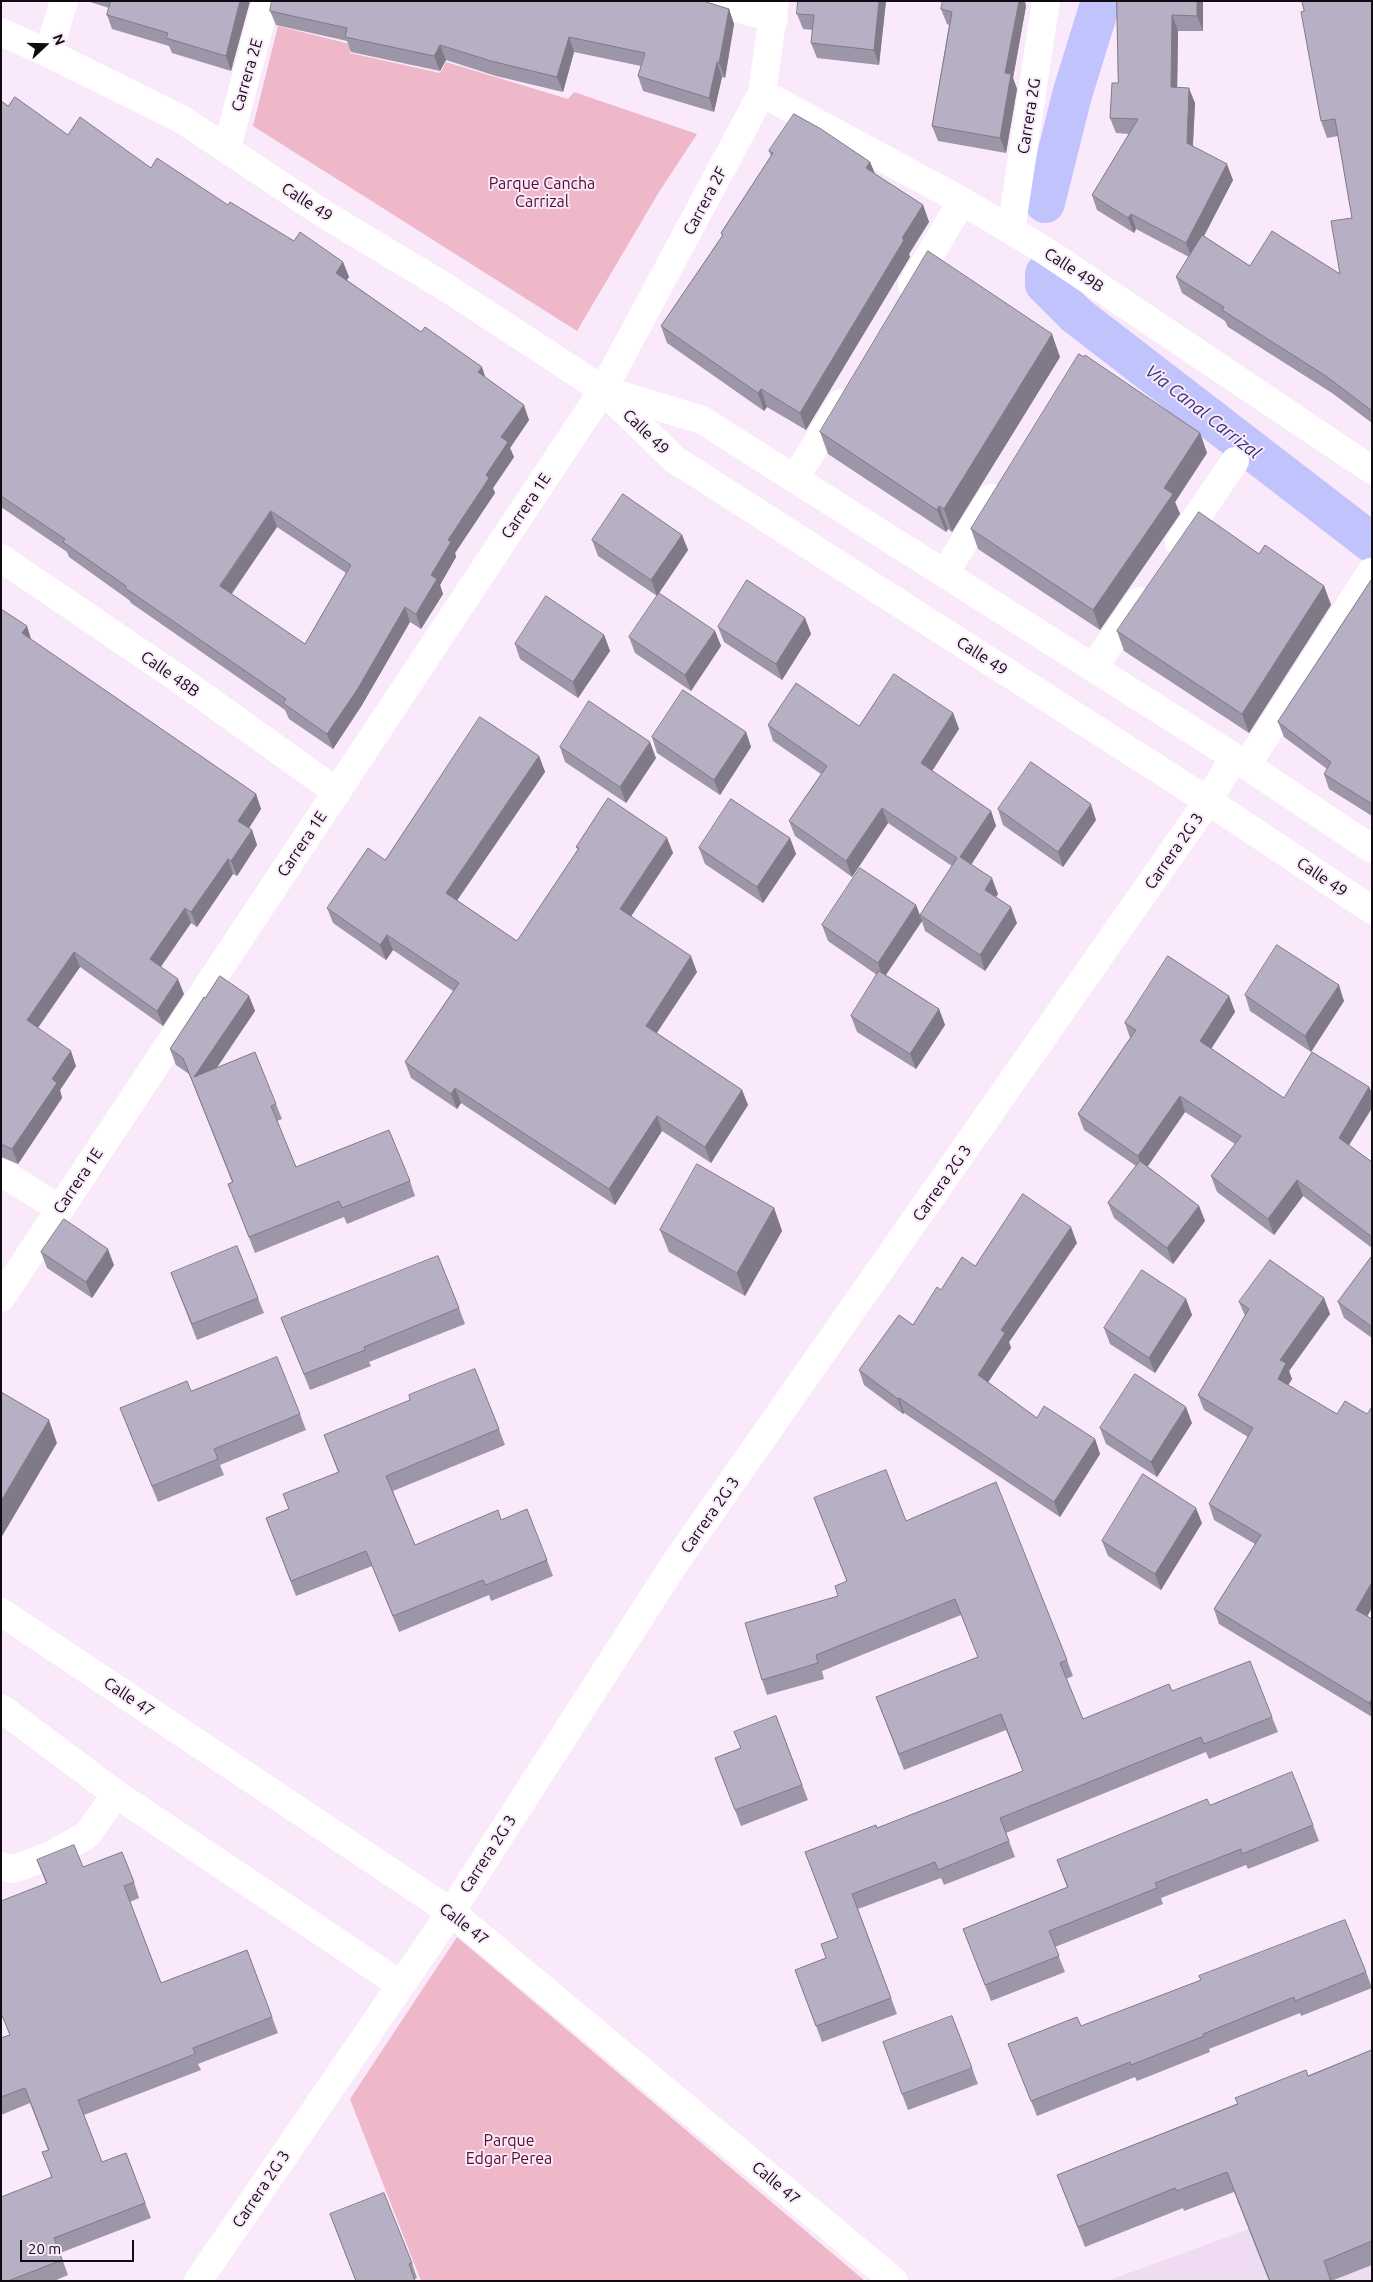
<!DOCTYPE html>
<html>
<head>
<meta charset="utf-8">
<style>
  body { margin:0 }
  #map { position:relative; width:1373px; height:2282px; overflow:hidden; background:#f9e9fb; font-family:Ubuntu,sans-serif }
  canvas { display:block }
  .frame { position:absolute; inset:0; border:2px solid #100b11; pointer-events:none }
  .north { position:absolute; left:20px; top:20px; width:50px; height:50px; -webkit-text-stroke:4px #f9e9fb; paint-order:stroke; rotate:69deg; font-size:14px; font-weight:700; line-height:20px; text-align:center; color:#100b11 }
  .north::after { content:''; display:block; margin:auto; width:18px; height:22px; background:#100b11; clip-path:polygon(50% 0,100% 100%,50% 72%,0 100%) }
  .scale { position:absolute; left:20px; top:2240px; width:114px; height:22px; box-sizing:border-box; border:2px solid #100b11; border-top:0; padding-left:6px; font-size:15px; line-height:18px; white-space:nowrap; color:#100b11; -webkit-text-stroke:4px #f9e9fb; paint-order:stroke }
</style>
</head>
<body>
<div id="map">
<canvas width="1373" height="2282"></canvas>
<div class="frame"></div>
<div class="north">N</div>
<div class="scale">20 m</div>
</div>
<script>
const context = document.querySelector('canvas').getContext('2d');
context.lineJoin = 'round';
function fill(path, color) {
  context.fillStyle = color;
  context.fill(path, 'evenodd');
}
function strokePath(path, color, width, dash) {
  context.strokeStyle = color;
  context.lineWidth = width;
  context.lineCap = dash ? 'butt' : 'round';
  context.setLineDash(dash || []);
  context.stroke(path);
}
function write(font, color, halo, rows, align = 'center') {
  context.font = font + ' Ubuntu,sans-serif';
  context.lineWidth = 4;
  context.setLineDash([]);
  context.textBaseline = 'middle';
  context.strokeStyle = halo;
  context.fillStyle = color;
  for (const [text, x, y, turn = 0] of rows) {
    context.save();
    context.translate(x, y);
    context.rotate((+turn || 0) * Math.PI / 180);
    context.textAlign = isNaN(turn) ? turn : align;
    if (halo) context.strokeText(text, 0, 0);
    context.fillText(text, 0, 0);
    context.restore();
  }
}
fill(new Path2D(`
  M1372,2184V2281H1107Z`), '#efdcf3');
fill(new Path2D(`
  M278,26L350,44V53L440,73L446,62L568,99L574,92L697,134L659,192L577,331L253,126Z
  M457,1937L865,2281H421L350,2099Z`), '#eeb8c8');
strokePath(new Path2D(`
  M1045,203L1072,95L1101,1
  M1045,274V284L1076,315L1372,543`), '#c1c3fc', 40);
strokePath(new Path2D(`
  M707,1L774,18
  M48,53L64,1
  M762,93L962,201L1047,252L1372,470
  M227,148L266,1
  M1011,230L1046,1
  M912,285L962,201
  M603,390L762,93L775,1
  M795,479L841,403
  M1179,543L1235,461
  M1,558L179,679L337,792
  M945,573L991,498
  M1093,668L1139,601
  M1247,765L1371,572
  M1,1172L60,1209
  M1,1708L116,1794L401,1985
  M1,1866L14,1869L51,1855L87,1835L116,1794
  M198,2281L451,1912L673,1566L1208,801L1234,757`), '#fff', 28);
strokePath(new Path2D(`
  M1,32L48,53L183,120L324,214L447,288L603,390L674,459L1208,801L1372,910
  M607,391L702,420L1234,757L1372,849
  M1,1298L603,390
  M1,1612L451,1912L894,2281`), '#fff', 28);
fill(new Path2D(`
  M89,1H250L231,71L172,53L169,46L112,29L107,15L109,8L90,2Z
  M886,1L879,65L817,58L811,43L813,30L803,29L797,14Z
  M1117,1H1203V31H1178L1177,87L1195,103L1193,146L1233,180L1204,236L1250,266L1340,274L1352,218L1338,136L1327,138L1321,121L1372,1V423L1332,393L1228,327L1225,321L1182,293L1176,277L1189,257L1136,229L1134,233L1097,210L1092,195L1129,134L1116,133L1110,118L1118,83Z
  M1026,6L1013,78L1017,89L1006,153L938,141L932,126L949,25L947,24L941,9Z
  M729,9L734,24L725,78L722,77L714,112L643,91L638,76L641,66L574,52L563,92L496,76L446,60L440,71L351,52L347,41L276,25L270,11Z
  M1,101L8,106L68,135L151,168L228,205L294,241L343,262L349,277L347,280L486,378L529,420L510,448L514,457L493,488L495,493L455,553L456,557L440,585L443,594L421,629L410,622L362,705L333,749L289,719L285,710L131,603L129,600L69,557L67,552L1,507ZM277,527L346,573L305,644L232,594Z
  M769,151L870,162L875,174L923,205L929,222L909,254L910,257L806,430L767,407L764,411L667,343L661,326L722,236L721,233L771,156Z
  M1060,357L952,532L948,529L946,532L828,454L820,432Z
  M1200,433L1207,453L1175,502L1180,514L1100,630L978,549L971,529Z
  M682,535L688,550L657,596L598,556L592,540Z
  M1259,554L1324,586L1331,605L1249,733L1124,651L1117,631Z
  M1372,579V816L1329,789L1324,774L1327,769L1284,737L1278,722Z
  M1,609L31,640L256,794L261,809L249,828L252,830L257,845L237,876L233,874L197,927L191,923L161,967L184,994L163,1026L80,967L38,1028L76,1066L60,1090L62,1098L18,1164L1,1157Z
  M805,618L811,634L782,680L724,642L718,627Z
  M715,631L721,646L691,691L635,653L629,637Z
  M604,635L610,651L578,698L520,659L515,644Z
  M953,713L959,729L932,771L991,811L996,826L971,864L998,894L996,897L1017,923L985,971L925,931L920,915L952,866L888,823L852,877L795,836L789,821L821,774L773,741L768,725L859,726Z
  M746,732L751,747L720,795L657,753L652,737Z
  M560,747L656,758L626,803L565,762Z
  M539,756L545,772L457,900L517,941L578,850L576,847L667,838L673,853L631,916L697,972L657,1033L742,1090L748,1105L711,1163L662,1131L615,1205L461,1103L457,1109L411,1078L405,1062L453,991L393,950L386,960L333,923L327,908L385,860Z
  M998,809L1096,820L1063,867L1003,825Z
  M790,838L796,854L763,903L705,864L699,848Z
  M916,905L922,921L886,975L939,1009L945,1025L916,1069L857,1032L851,1016L877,975L828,941L822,925Z
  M1245,995L1344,1001L1311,1052L1250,1011Z
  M249,996L255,1011L216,1068L276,1104L282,1119L277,1121L296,1167L410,1181L415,1196L347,1224L344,1217L255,1253L228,1184L232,1182L189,1074L176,1065L170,1049Z
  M1229,996L1235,1012L1211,1048L1284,1098L1369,1087L1372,1093V1108L1349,1145L1372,1162V1248L1303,1196L1274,1235L1217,1192L1211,1176L1235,1144L1185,1112L1147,1166L1199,1206L1205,1221L1173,1264L1114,1218L1108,1203L1136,1166L1084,1130L1078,1114L1130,1038L1125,1023Z
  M774,1208L782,1231L745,1296L669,1252L660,1230Z
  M1077,1243L1009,1342L1011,1348L988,1382L1037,1418L1095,1439L1100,1454L1060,1517L904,1413L903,1414L864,1385L859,1370L913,1325L941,1290L975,1266Z
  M41,1252L114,1265L92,1298L47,1268Z
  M1372,1256V1338L1344,1318L1338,1302Z
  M171,1273L258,1298L264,1313L197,1340Z
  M1324,1298L1330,1314L1289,1371L1292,1379L1288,1385L1337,1414H1367V1616L1372,1619V1717L1219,1624L1214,1609L1255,1544L1214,1520L1209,1504L1248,1437L1204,1410L1198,1395L1245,1316L1239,1302Z
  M1186,1299L1192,1315L1155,1373L1110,1344L1104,1328Z
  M459,1308L465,1324L369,1362L371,1366L310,1390L281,1318Z
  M191,1391L300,1414L306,1430L220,1465L224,1475L158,1502L120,1408Z
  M1192,1423L1157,1477L1106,1444L1100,1428Z
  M499,1429L505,1445L393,1491L415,1545L501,1520L547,1560L553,1576L491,1601L489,1595L399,1632L372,1566L296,1596L266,1518L288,1509L338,1472L324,1435Z
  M814,1498L906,1521L1067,1660L1073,1676L1066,1679L1083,1719L1172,1691L1272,1717L1278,1732L1209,1759L1206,1752L1006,1833L1015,1857L944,1885L941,1878L858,1909L897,2014L822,2042L795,1970L826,1958L838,1938L805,1852L877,1828L1023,1771L1006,1730L904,1770L876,1697L978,1657L961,1615L822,1671L824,1679L767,1695L762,1680L838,1596L847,1582Z
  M1202,1523L1161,1590L1108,1556L1102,1541Z
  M776,1716L808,1800L741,1826L715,1758L740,1748Z
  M1210,1805L1313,1825L1319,1841L1248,1869L1246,1865L1161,1898L1163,1904L1055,1947L1065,1972L991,2001L963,1929L1067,1887L1057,1860Z
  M37,1860L83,1867L134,1882L139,1898L130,1902L161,1983L247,1950L278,2033L198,2064L201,2070L84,2115L102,2162L126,2153L151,2218L60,2253L68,2275L54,2281H1L51,2177L48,2150L30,2103L1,2115V2038L9,2035L46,1883Z
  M1366,1972L1372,1988L1301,2016L1300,2013L1209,2049L1210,2052L1137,2081L1135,2077L1037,2116L1008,2044L1081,2026Z
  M1372,2050V2265L1331,2281H1269L1234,2192L1184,2211L1183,2208L1085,2247L1057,2175Z
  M972,2068L978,2084L908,2110L902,2094Z
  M330,2214L412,2263L417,2278L415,2279V2281H356Z`), '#9d96a8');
fill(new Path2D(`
  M240,1H250L231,71L226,56Z
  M879,1H886L879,65L874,50Z
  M1019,1H1025L1026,6L1013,78L1017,89L1006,153L1000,138L1005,73Z
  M1197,1H1203V31L1197,16Z
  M729,9L734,24L725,78L719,63Z
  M1172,15L1178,31L1177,102L1171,87Z
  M569,37L574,52L563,92L557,77Z
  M440,45L446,60L440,71L434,56Z
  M717,62L722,77L714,112L709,98Z
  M1189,88L1195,103L1192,159L1187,143Z
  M870,162L877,179L866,168Z
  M1227,164L1233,180L1192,259L1186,243Z
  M923,205L929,222L909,254L910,257L806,430L800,413L902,238Z
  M1131,214L1136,229L1134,233L1128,218Z
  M343,262L349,277L341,288L336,273Z
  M1052,334L1060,357L952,532L944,509Z
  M482,367L487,382L478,372Z
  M761,389L767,407L764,411L758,393Z
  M524,405L529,420L510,448L514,457L493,488L495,493L455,553L456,557L440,585L443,594L421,629L416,614L431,575L448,540L486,475L501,437Z
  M1200,433L1207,453L1175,502L1180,514L1100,630L1093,610L1164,488Z
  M939,506L948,529L946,532L937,510Z
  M271,511L277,527L226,601L220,586Z
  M682,535L688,550L657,596L651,580Z
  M1324,586L1331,605L1249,733L1242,714Z
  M405,607L410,622L362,705L333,749L327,734Z
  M805,618L811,634L782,680L776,664Z
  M27,626L32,642L22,633Z
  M715,631L721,646L691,691L685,675Z
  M604,635L610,651L578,698L573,682Z
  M953,713L959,729L927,779L921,763Z
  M746,732L751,747L720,795L714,780Z
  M650,742L656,758L626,803L620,787Z
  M539,756L545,772L452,908L446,893Z
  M256,794L261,809L244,836L238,821Z
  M1091,804L1096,820L1063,867L1058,852Z
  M882,808L888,823L852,877L846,861Z
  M991,811L996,826L966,873L960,857Z
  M252,830L257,845L237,876L231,861Z
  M667,838L673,853L626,924L620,909Z
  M790,838L796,854L763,903L757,887Z
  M228,859L233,874L197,927L191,912Z
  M992,878L998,894L990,905L985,890Z
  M916,905L922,921L883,979L878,963Z
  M1011,907L1017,923L985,971L980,955Z
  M185,908L191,923L155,974L150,959Z
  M387,935L393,950L386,960L380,945Z
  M74,952L80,967L32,1036L27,1020Z
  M691,956L697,972L651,1041L646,1026Z
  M178,979L184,994L163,1026L157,1011Z
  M1339,985L1344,1001L1311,1052L1305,1036Z
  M249,996L255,1011L200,1093L194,1077Z
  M1229,996L1235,1012L1206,1057L1200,1041Z
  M939,1009L945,1025L916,1069L910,1054Z
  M71,1051L76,1066L60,1090L62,1098L18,1164L12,1149L52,1079Z
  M1369,1087L1372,1093V1108L1344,1153L1339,1138Z
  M455,1088L461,1103L457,1109L451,1094Z
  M742,1090L748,1105L711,1163L705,1147Z
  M1180,1096L1185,1112L1144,1172L1138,1156Z
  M657,1116L662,1131L615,1205L609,1189Z
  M1297,1180L1303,1196L1274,1235L1268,1219Z
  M1199,1206L1205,1221L1173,1264L1167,1248Z
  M774,1208L782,1231L745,1296L737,1273Z
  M1071,1227L1077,1243L1009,1342L1011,1348L983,1390L978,1375L1001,1330Z
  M108,1249L114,1265L92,1298L86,1282Z
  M1324,1298L1330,1314L1289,1371L1292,1379L1283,1394L1278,1379L1280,1360Z
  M1186,1299L1192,1315L1155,1373L1149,1358Z
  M899,1398L904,1413L903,1414L898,1399Z
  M1186,1407L1192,1423L1157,1477L1151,1462Z
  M49,1420L57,1443L1,1538V1501Z
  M1095,1439L1100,1454L1060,1517L1054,1502Z
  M1196,1508L1202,1523L1161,1590L1155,1574Z
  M1372,1582V1608L1362,1626L1356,1610Z
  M1372,1699V1711L1369,1703Z`), '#807a88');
const building = new Path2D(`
  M111,1H240L226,56L166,38L168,33L107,15Z
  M272,1H703L729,9L719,63L717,62L709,98L638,76L645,53L569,37L557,77L491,61L440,45L434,56L345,37L347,28L270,11Z
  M798,1H879L874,50L811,43L814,15L797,14Z
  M943,1H1019L1005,73L1011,74L1000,138L932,126L952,12L941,9Z
  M1117,1H1197V16L1172,15L1171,87L1189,88L1187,143L1227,164L1186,243L1131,214L1128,218L1092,195L1138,119L1110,118L1112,83H1118Z
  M1302,1H1372V411L1326,376L1222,310L1224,307L1176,277L1202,235L1250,266L1272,231L1340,274L1331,221L1352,218L1335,119L1321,121L1301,12L1304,11Z
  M15,97L68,135L80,117L151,168L157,158L228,205L230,202L294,241L300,232L343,262L336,273L421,332L425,327L482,367L478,372L524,405L501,437L508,442L486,475L489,478L448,540L451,542L431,575L437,579L416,614L405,607L357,690L327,734L283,703L286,699L125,588L126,586L63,542L65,539L1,496V101L8,106ZM271,511L351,565L305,644L220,586Z
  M794,114L821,129L870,162L866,168L923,205L902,238L904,240L800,413L761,389L758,393L661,326L723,235L721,233L773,153L769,151Z
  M928,251L1052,334L944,509L939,506L937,510L820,432Z
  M1079,354L1084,357L1085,355L1200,433L1164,488L1173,494L1093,610L971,529Z
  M623,494L682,535L651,580L592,540Z
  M1199,512L1259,554L1265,545L1324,586L1242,714L1117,631Z
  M1372,579V804L1324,774L1331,762L1278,722Z
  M747,580L805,618L776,664L718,627Z
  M659,593L715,631L685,675L629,637Z
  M546,596L604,635L573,682L515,644Z
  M1,609L27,626L22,633L256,794L238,821L252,830L231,861L228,859L191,912L185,908L150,959L178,979L157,1011L74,952L27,1020L71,1051L52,1079L57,1083L12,1149L1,1144Z
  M894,674L953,713L921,763L991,811L960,857L992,878L985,890L1011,907L980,955L920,915L957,858L882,808L846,861L789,821L827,766L768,725L796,683L859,726Z
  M683,690L746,732L714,780L652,737Z
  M589,701L650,742L620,787L560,747Z
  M480,717L539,756L446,893L517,941L579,848L576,847L608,798L667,838L620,909L691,956L646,1026L742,1090L705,1147L657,1116L609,1189L455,1088L451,1094L405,1062L459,983L387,935L380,945L327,908L368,848L385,860Z
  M1031,762L1091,804L1058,852L998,809Z
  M731,799L790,838L757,887L699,848Z
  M860,868L916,905L878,963L822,925Z
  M1277,945L1339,985L1305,1036L1245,995Z
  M1168,956L1229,996L1200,1041L1284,1098L1312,1052L1369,1087L1339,1138L1372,1162V1237L1297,1180L1268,1219L1211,1176L1241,1136L1180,1096L1138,1156L1078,1114L1136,1030L1125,1023Z
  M879,971L939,1009L910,1054L851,1016Z
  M220,976L249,996L194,1077L255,1052L276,1104L271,1106L296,1167L389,1130L410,1181L342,1208L339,1201L249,1237L228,1184L233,1182L183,1058L170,1049L204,997L205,998Z
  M1140,1161L1199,1206L1167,1248L1108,1203Z
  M697,1164L774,1208L737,1273L660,1230Z
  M1023,1194L1071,1227L1001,1330L1005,1333L978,1375L1037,1418L1044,1406L1095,1439L1054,1502L899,1398L898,1399L859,1370L899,1315L913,1325L937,1287L941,1290L962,1257L975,1266Z
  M64,1219L108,1249L86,1282L41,1252Z
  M237,1246L258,1298L192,1324L171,1273Z
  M438,1256L459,1308L364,1347L365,1350L304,1374L281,1318Z
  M1372,1256V1327L1338,1302Z
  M1270,1260L1324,1298L1280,1360L1286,1363L1278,1379L1337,1414L1345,1401L1367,1414L1372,1407V1582L1356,1610L1372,1619V1699L1369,1703L1214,1609L1261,1535L1209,1504L1253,1428L1198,1395L1249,1309L1239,1302Z
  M1142,1270L1186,1299L1149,1358L1104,1328Z
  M277,1357L300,1414L214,1449L218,1459L152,1486L120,1408L187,1381L191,1391Z
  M475,1369L499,1429L386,1476L415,1545L498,1510L501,1520L527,1509L547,1560L486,1585L483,1580L393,1616L366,1551L291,1581L266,1518L289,1509L283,1494L339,1472L324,1435L410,1400L409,1395Z
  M1135,1374L1186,1407L1151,1462L1100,1428Z
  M1,1392L49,1420L1,1501Z
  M886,1470L906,1521L996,1482L1067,1660L1060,1663L1083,1719L1169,1684L1172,1691L1250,1661L1272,1717L1204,1744L1201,1737L1000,1818L1009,1841L938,1870L935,1862L852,1894L891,1998L816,2026L795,1970L826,1958L821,1944L838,1938L805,1852L876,1825L877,1828L1023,1771L1001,1714L899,1754L876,1697L978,1657L955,1599L816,1655L818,1663L762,1680L745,1623L838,1596L835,1586L847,1581L814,1498Z
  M1143,1474L1196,1508L1155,1574L1102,1541Z
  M776,1716L802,1785L735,1810L715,1758L741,1748L734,1732Z
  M1292,1772L1313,1825L1242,1854L1241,1849L1155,1883L1157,1888L1049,1931L1059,1956L985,1985L963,1929L1068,1887L1057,1860L1207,1799L1210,1805Z
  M74,1845L83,1867L122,1852L134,1882L124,1886L161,1983L247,1950L272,2017L193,2048L195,2054L78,2100L102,2162L126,2153L145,2203L54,2238L62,2260L8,2281H1V2197L52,2177L42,2152L49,2150L25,2088L1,2097V2038L10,2035L1,2013V1901L47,1883L37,1860Z
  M1345,1920L1366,1972L1295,2001L1294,1997L1203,2034L1204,2036L1131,2065L1130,2062L1031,2101L1008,2044L1077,2017L1081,2026L1201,1980L1199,1976Z
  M952,2016L972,2068L902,2094L883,2042Z
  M1372,2050V2241L1324,2261L1331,2281H1270L1227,2172L1177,2191L1175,2188L1078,2227L1057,2175L1238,2104L1235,2098L1306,2070L1308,2076Z
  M384,2193L412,2263L409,2264L415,2281H356L330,2214Z`);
fill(building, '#b7afc3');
strokePath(building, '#807a88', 1);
write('16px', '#100b11', '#f9e9fb', [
  ["Carrera 2E",247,75,-74],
  ["Carrera 2G",1029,116,-81],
  ["Carrera 2F",705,201,-62],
  ["Calle 49",307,202,33],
  ["Calle 49B",1074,270,33],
  ["Calle 49",646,432,44],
  ["Carrera 1E",526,506,-56],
  ["Calle 49",982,656,33],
  ["Calle 48B",170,674,35],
  ["Carrera 1E",302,844,-56],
  ["Carrera 2G 3",1174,851,-55],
  ["Calle 49",1322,877,34],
  ["Carrera 1E",78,1181,-56],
  ["Carrera 2G 3",942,1183,-55],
  ["Carrera 2G 3",710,1515,-55],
  ["Calle 47",129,1697,34],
  ["Carrera 2G 3",488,1854,-57],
  ["Calle 47",464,1924,38],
  ["Calle 47",776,2183,40],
  ["Carrera 2G 3",261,2189,-56]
]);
write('16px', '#570b2d', '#f9e9fb', [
  ["Parque Cancha",542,184],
  ["Carrizal",542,202],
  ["Parque",509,2141],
  ["Edgar Perea",509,2159]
]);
write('italic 18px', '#383375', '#f9e9fb', [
  ["Via Canal Carrizal",1203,412,38]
]);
</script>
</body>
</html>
